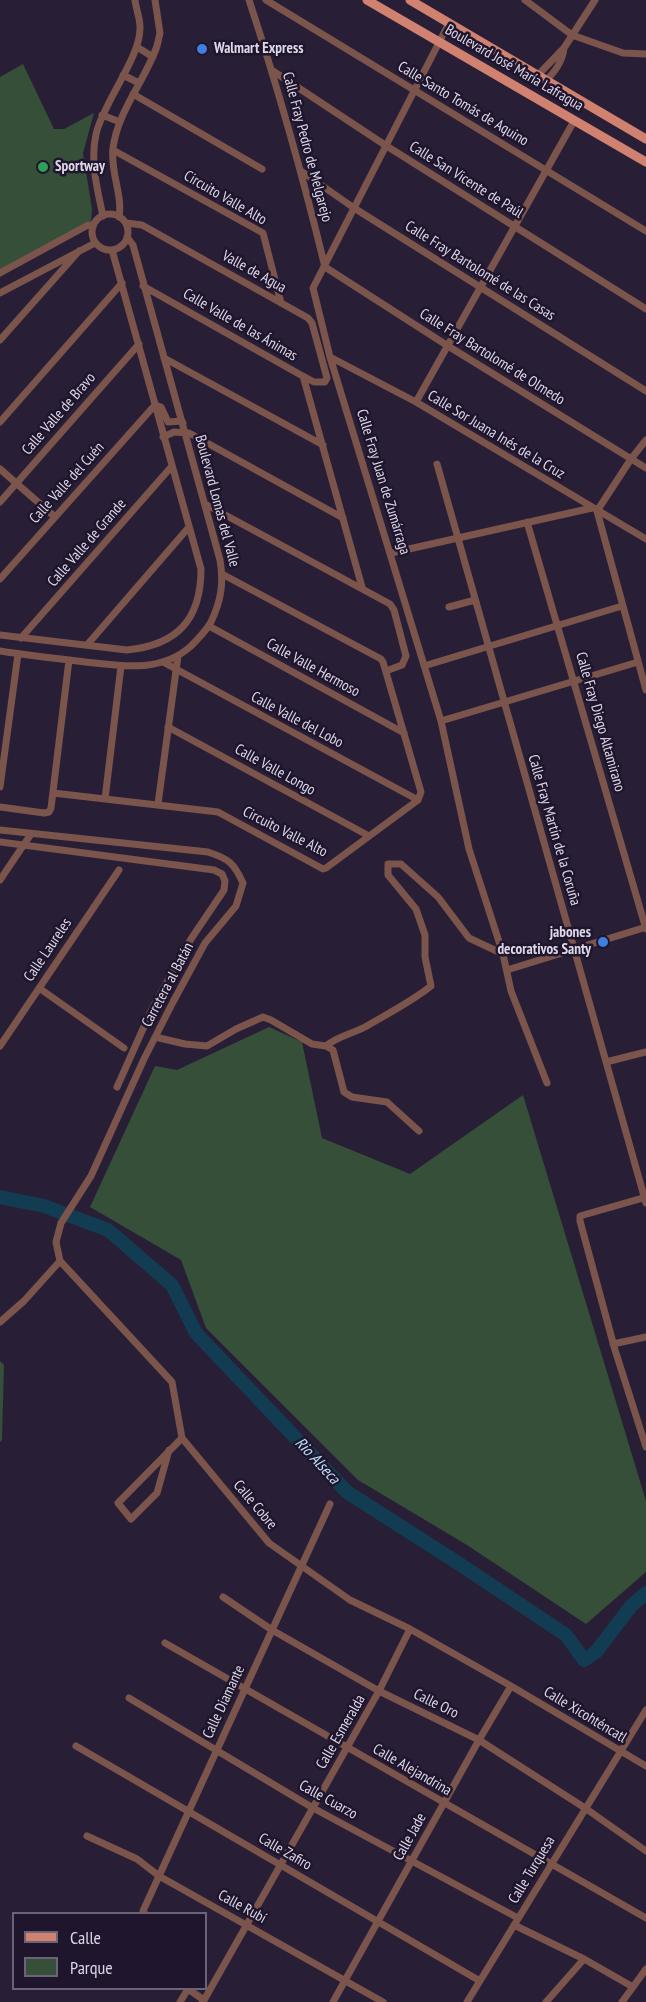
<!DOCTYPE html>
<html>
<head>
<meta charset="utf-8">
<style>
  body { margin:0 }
  #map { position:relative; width:646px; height:2002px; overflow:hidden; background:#281f37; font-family:"PT Sans Narrow",sans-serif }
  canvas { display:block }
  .legend { position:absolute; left:12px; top:1912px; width:195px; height:78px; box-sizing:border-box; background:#1f162d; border:2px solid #6b6478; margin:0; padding:8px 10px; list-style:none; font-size:18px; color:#ddd8e8 }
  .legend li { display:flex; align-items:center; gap:12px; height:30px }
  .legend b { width:30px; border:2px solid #6b6478 }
</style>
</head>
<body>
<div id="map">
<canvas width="646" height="2002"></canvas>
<ul class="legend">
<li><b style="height:8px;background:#d18170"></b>Calle</li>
<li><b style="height:16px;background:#354f38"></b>Parque</li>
</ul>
</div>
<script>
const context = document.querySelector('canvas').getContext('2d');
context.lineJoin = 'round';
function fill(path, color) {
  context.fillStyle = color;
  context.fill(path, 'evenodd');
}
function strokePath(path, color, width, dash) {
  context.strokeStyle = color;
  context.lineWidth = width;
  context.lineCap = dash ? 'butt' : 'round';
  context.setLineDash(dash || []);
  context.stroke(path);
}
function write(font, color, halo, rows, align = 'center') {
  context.font = font + ' "PT Sans Narrow",sans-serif';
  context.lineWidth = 5;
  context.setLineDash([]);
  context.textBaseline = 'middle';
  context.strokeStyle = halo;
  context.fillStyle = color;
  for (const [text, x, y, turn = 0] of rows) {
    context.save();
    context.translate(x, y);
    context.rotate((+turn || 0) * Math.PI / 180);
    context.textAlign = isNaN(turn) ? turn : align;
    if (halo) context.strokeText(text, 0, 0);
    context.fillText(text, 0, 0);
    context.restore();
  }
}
fill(new Path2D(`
  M23,64L54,129H64L94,113L83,153L92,209L91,222L0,271V77Z
  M269,1027L302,1042L322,1138L410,1174L523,1095L646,1501V1572L586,1624L467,1545L358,1480L206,1328L181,1260L90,1207L155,1066L177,1070Z
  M0,1361L4,1365L2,1440L0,1442Z`), '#354f38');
strokePath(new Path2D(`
  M0,1197L44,1206L108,1230L172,1285L196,1333L347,1492L458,1563L566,1635L584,1660L596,1652L631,1606L646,1593`), '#123c52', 14);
strokePath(new Path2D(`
  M249,0C278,88 303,177 325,267
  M266,0L646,231
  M525,0L572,35L623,53L646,54
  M449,23L313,288L330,357L441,721L469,849L503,954L511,991L547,1083
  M137,47L153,57
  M273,71L385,145L646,309
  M123,75L139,83
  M538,75L564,48L595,0
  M545,80C555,74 563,59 564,48
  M133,94L262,169
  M102,115L120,122
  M113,150L263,233L281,303
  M301,171L354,208L646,391
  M92 232a18 18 0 1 1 36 0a18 18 0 1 1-36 0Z
  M103,216C97,188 90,162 96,134C104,101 141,57 140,27C140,18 136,9 135,0
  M119,217C123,195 110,172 113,148C118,110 145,81 157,46L160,33L155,0
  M126,223L142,225L308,318L312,323L327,378L325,382H314L299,374L143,286
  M325,267L448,346L646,468
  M0,273L88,225L93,227
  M0,293L95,243
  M0,340L79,251
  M330,357L416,402L646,539
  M164,358L323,445
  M303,376L362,587
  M416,402L574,121
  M0,422L122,283
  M163,437L174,432L189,433L343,518
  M646,440L631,459L597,511L646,690
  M437,464L646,1203
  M0,469L55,517
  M0,502L139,344
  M205,504L390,604L394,610L406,656L402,665L386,671
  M527,522L646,929
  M391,553L592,508
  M0,579L155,405L161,407L168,422L182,421L183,423
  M449,607L475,600
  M209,626L404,733
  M0,635L127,650C177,645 201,620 201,569L112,250
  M21,638L172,466
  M87,645L189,527
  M0,651C26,655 51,658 77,661C116,665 159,675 191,646C198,639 206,631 211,622C221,601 224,583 220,560L133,245L127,237
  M163,662L418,800
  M424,666L622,606
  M441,721L638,662
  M168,727L369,836
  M0,787L18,654
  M53,793L218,812L323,869L326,868L418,800L421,792L383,662L381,659L222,574
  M105,799L121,666
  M158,804L178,656
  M0,807L44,813L49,812L51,808L69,660
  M0,830L208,852C229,859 234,863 243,883L236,906L205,943L173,1002L144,1059L91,1176L61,1223L56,1242L60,1261
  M0,842L214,870L222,874L225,881L224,890L191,939L151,1011L117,1087
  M0,880L31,834
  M507,970L646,927
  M39,988L124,1048
  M155,1037L185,1044L207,1046L236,1029L263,1017L271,1020L312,1044L326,1046C338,1036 352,1034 365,1027C387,1014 411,1002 431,986L425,957V935L416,909L388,875V864H401L438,897L469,938L503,954
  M0,1046L119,870
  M326,1046L333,1050L344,1092L352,1097L387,1102L419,1131
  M606,1062L646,1052
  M646,1197L580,1216V1221L615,1350L646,1447
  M60,1261L172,1382L182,1438L269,1543L350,1600L410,1629L511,1686L646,1766
  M0,1322L24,1301L60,1261
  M613,1344L646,1337
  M169,1450L157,1493L131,1519L118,1503L182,1438
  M223,1597L272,1630L379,1691L479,1740L585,1808L646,1851
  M165,1643L646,1918
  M129,1698L313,1808L518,1918
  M76,1746L480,1981
  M87,1836L137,1859L159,1876L383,2002
  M145,1914L143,1911L159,1876L330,1504
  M514,1925L584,1959L633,1987
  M188,1989L201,1998L203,2002
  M180,2002L188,1989
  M203,2002L379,1691L410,1629
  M333,2002L479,1740L511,1686
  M467,2002L646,1710
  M546,2002L584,1959
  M622,2002L646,1969`), '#7b544b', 7);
strokePath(new Path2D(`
  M367,0L646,162
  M410,0L646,139`), '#d18170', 9);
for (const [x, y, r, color] of [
  [202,49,6,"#3f7fe0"],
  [43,167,6,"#2e9e5b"],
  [603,942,6,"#3f7fe0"]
]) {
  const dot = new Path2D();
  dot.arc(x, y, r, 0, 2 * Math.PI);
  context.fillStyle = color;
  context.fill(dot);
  strokePath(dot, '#1f162d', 2);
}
write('bold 15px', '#ddd8e8', '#1f162d', [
  ["Walmart Express",214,49],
  ["Sportway",55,167],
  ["jabones",591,933,"right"],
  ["decorativos Santy",591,950,"right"]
], 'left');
write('15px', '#ddd8e8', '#1f162d', [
  ["Boulevard José María Lafragua",514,68,30],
  ["Calle Santo Tomás de Aquino",463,104,31],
  ["Calle Fray Pedro de Melgarejo",307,147,75],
  ["Calle San Vicente de Paúl",466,180,32],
  ["Circuito Valle Alto",225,198,30],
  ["Calle Fray Bartolomé de las Casas",480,271,32],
  ["Valle de Agua",254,272,29],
  ["Calle Valle de las Ánimas",240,325,30],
  ["Calle Fray Bartolomé de Olmedo",492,357,32],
  ["Calle Valle de Bravo",59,414,-49],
  ["Calle Sor Juana Inés de la Cruz",496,435,31],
  ["Calle Fray Juan de Zumárraga",383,482,73],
  ["Calle Valle del Cuén",67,483,-48],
  ["Boulevard Lomas del Valle",217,501,75],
  ["Calle Valle de Grande",87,543,-49],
  ["Calle Valle Hermoso",313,668,29],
  ["Calle Valle del Lobo",297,720,28],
  ["Calle Fray Diego Altamirano",600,722,74],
  ["Calle Valle Longo",275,770,29],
  ["Calle Fray Martín de la Coruña",554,830,74],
  ["Circuito Valle Alto",285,832,27],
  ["Calle Laureles",48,950,-56],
  ["Carretera al Batán",168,985,-62],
  ["Calle Cobre",255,1505,50],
  ["Calle Diamante",224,1702,-65],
  ["Calle Oro",436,1704,26],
  ["Calle Xicohténcatl",585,1715,31],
  ["Calle Esmeralda",341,1732,-60],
  ["Calle Alejandrina",412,1770,30],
  ["Calle Cuarzo",328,1800,29],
  ["Calle Jade",410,1837,-61],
  ["Calle Zafiro",285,1852,30],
  ["Calle Turquesa",532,1870,-59],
  ["Calle Rubí",242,1907,29]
]);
write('italic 16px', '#b9e0fa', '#1f162d', [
  ["Rio Alseca",317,1461,47]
]);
</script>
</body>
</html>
